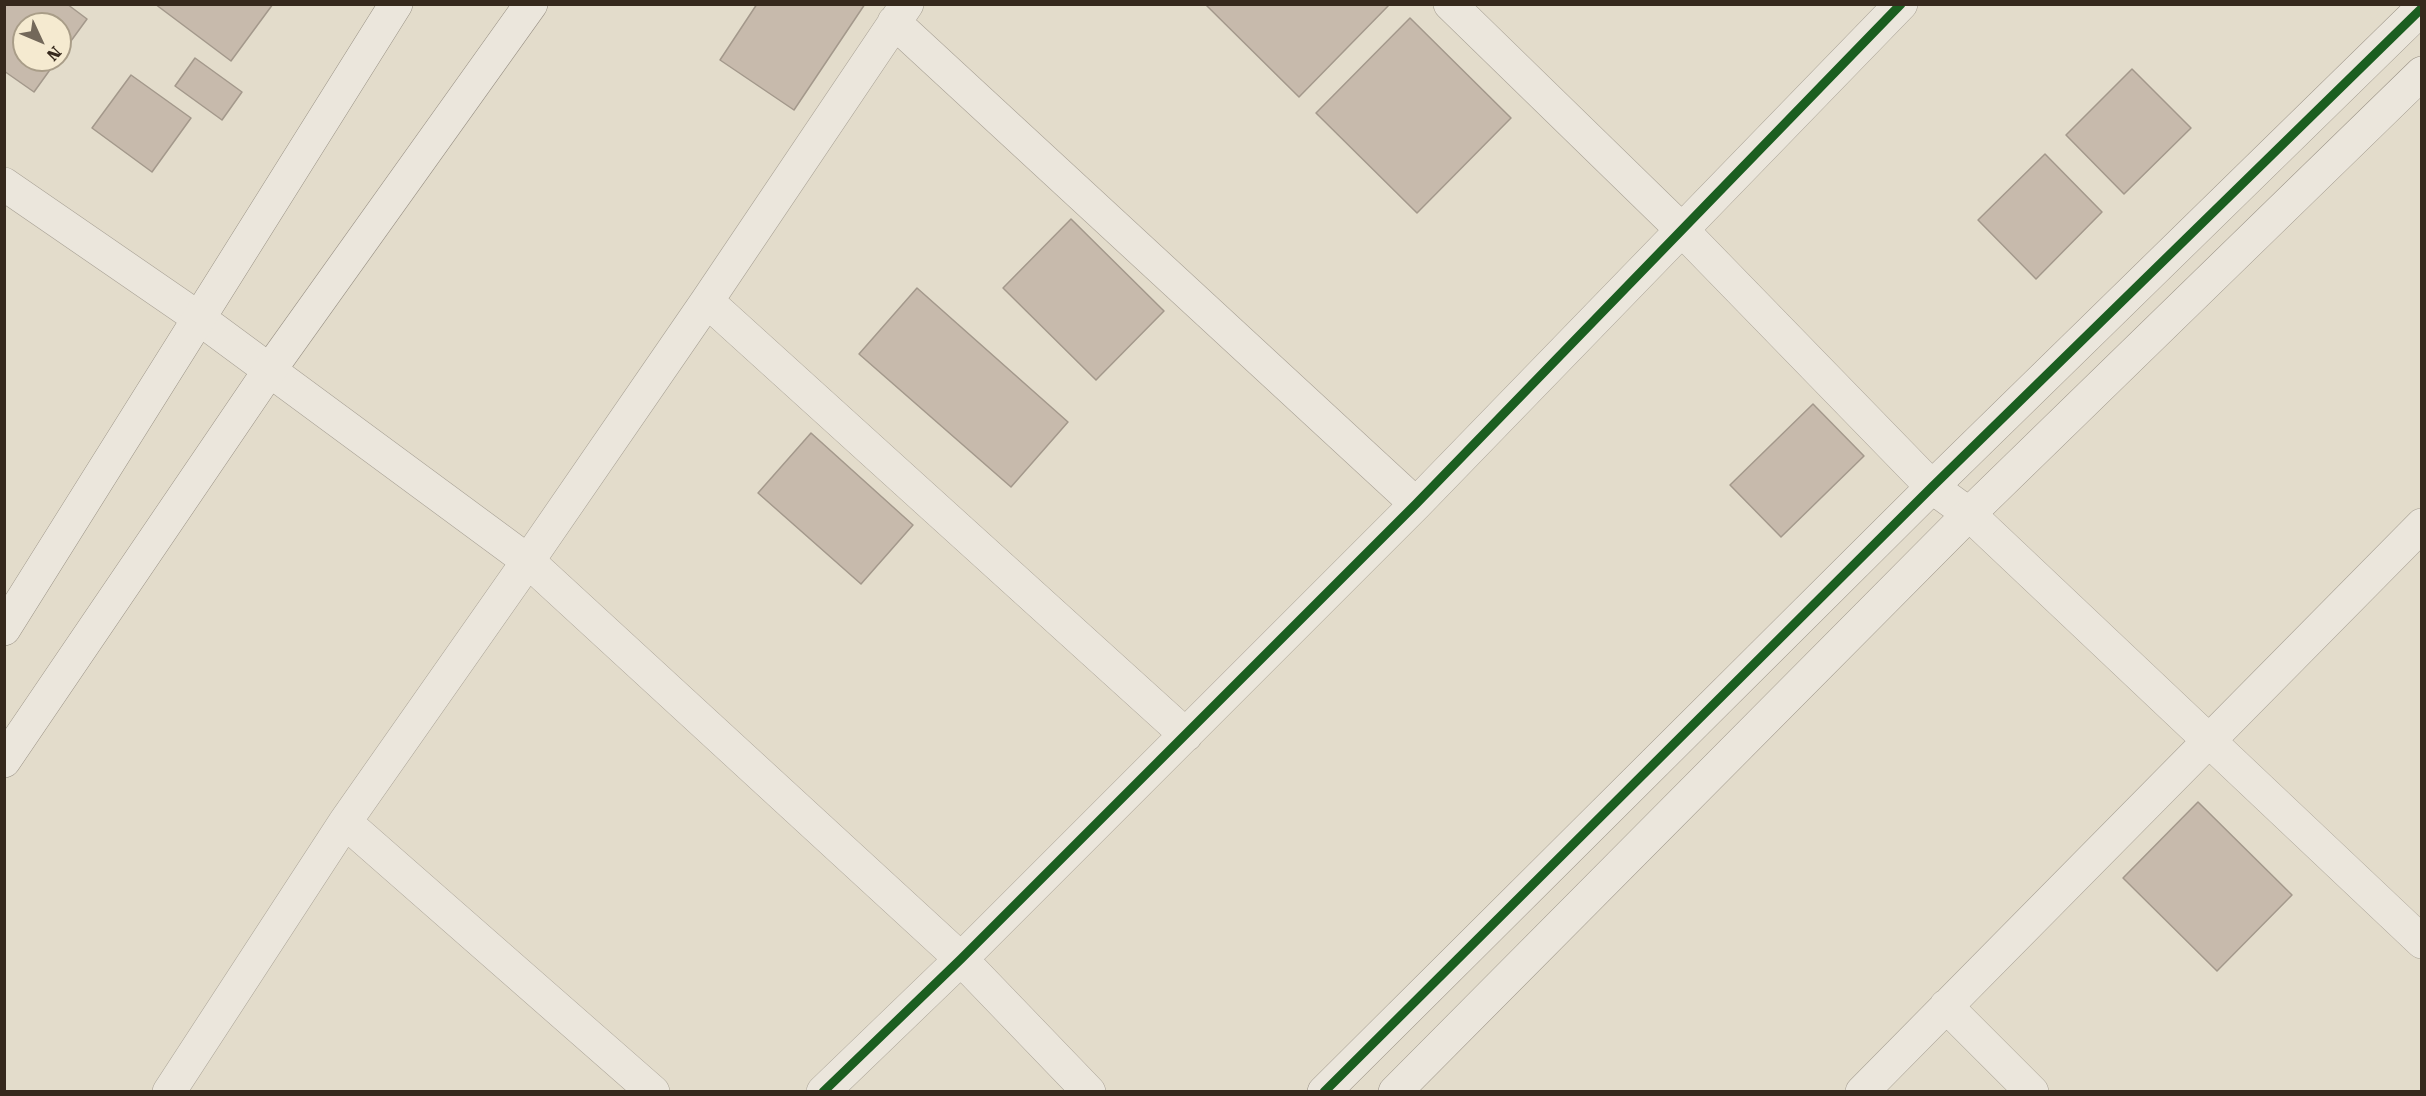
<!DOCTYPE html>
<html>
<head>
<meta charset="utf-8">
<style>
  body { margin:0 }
  #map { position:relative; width:2426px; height:1096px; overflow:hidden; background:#e3dccb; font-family:"Roboto Serif",serif }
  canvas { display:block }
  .frame { position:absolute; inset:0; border:6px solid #36291d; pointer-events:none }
  .north { position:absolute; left:12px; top:12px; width:60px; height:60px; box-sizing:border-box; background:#f5ead0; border:2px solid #a99d88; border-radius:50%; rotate:134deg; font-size:16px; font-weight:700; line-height:24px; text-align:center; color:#36291d }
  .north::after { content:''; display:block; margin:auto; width:21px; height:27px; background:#73685a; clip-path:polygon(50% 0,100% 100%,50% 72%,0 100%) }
</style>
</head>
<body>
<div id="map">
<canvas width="2426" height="1096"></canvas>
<div class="frame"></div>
<div class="north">N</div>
</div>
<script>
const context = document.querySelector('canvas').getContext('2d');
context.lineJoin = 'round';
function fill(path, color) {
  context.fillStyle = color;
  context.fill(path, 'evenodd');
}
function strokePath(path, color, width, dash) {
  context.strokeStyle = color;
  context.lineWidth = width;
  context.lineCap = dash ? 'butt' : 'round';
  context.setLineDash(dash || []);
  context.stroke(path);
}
const building = new Path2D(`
  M4,4H67L87,19L60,56V24H24V60H57L34,92L4,71Z
  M155,4H273L231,61Z
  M757,4H865L794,110L720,60Z
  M1205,4H1390L1299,97Z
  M1410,18L1511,118L1417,213L1316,113Z
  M195,58L242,92L222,120L175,86Z
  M2132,69L2191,128L2124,194L2066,135Z
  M131,75L191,118L152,172L92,128Z
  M2045,154L2102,212L2036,279L1978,220Z
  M1071,219L1164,311L1096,380L1003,288Z
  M917,288L1068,422L1011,487L859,354Z
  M1813,404L1864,456L1781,537L1730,485Z
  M811,433L913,525L861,584L758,493Z
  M2198,802L2292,895L2217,971L2123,878Z`);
fill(building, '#c7baac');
strokePath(building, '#a3988b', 1.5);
const street = new Path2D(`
  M1450,4L1683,231L1932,487L1969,514L2422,942
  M894,22L1416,504
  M4,184L200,319L528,561L961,959L1089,1092
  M707,301L1186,735
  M345,822L653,1092
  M1946,1006L2032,1092
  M169,1092L345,822L528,561L707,301L907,4
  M823,1092L961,959L1416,504L1901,4
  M1862,1092L2422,525`);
const secondary = new Path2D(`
  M4,629L396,4
  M4,761L269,371L531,4
  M1324,1092L1932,487L2422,8
  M1395,1092L1969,514L2422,73`);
strokePath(street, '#a8a195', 34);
strokePath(secondary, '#989084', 34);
strokePath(street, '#ebe6dc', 33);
strokePath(secondary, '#ebe6dc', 33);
strokePath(new Path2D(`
  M823,1092L961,959L1416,504L1901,4
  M1324,1092L1932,487L2422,8`), '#1b5e20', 9);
</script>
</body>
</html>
